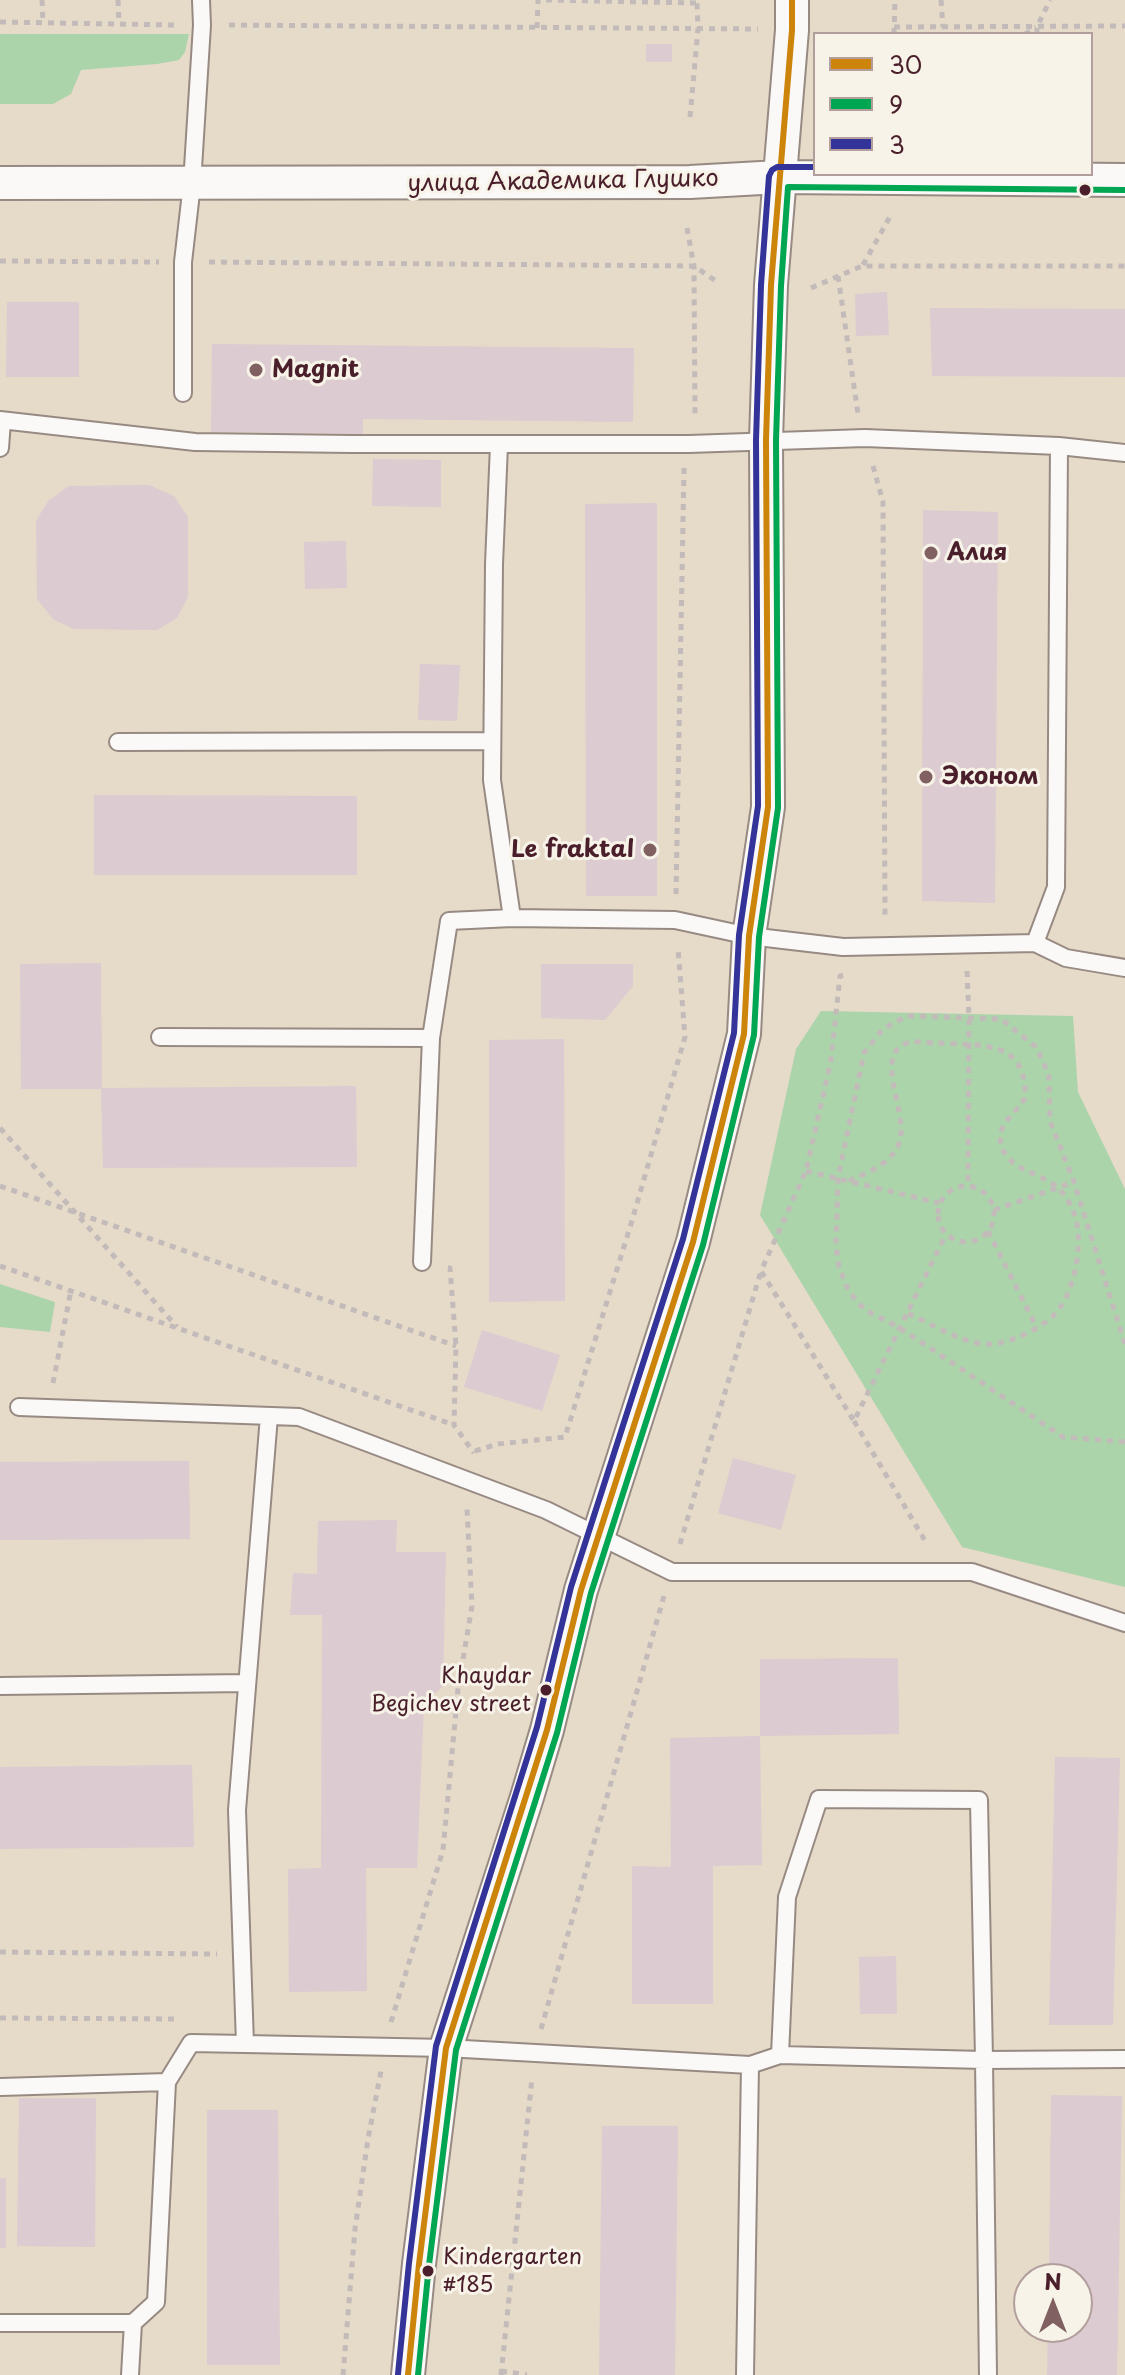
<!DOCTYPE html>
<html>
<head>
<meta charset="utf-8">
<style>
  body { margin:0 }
  #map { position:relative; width:1125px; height:2375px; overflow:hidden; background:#e6dac9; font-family:"Playpen Sans",sans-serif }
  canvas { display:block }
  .legend { position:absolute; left:813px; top:32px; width:280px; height:144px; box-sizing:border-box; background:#f7f3e8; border:2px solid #b29e9c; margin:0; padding:10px 14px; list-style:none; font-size:24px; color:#4a1f2b }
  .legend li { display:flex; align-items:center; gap:16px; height:40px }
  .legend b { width:40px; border:2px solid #b29e9c }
  .north { position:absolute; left:1013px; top:2263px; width:80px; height:80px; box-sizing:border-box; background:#f7f3e8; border:2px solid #b29e9c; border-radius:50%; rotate:0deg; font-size:22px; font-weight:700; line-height:32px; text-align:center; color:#4a1f2b }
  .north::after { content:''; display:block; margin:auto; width:28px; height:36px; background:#816062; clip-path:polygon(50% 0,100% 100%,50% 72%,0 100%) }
</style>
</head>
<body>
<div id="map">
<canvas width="1125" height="2375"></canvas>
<ul class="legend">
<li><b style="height:10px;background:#cc840b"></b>30</li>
<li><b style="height:10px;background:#00a651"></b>9</li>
<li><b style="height:10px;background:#339"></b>3</li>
</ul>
<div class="north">N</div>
</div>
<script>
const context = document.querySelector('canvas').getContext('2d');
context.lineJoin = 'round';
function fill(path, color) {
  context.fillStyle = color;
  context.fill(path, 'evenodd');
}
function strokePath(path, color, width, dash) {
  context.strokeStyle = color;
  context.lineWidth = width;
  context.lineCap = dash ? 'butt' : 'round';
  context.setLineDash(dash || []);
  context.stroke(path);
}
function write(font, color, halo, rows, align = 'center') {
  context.font = font + ' "Playpen Sans",sans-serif';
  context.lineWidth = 6;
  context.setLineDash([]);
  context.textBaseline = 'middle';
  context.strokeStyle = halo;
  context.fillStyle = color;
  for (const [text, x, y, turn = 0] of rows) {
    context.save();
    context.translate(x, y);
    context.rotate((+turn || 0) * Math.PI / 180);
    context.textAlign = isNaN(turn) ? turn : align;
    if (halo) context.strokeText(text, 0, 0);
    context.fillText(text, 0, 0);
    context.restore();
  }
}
fill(new Path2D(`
  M0,34H189L185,52L179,60L157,64L81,70L71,94L53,104H0Z
  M821,1011L1073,1016L1078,1092L1125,1189V1587L962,1547L760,1215L796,1049Z
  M0,1284L55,1302L50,1332L0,1327Z`), '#acd4ab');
fill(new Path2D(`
  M646,44H672V62H646Z
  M887,292L889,335L856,336L855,294Z
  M7,302H79V377H6Z
  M930,308L1125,309V377L932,376Z
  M212,344L634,348L633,422L363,419V434L211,432Z
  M373,459L441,460V507L372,506Z
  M149,485L174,496L188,517V597L177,618L157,630L73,629L53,619L37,599L36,521L48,501L69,486Z
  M657,503V896H586L585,504Z
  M923,510L998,512L995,903L922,901Z
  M346,541L347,588L305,589L304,542Z
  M420,664L460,665L457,721L418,720Z
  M94,795L357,796V875H94Z
  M101,963L102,1088L356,1086L357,1167L103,1168L101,1089H21L20,964Z
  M541,964H633V986L605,1020L541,1018Z
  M564,1039L565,1301L489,1302V1040Z
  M482,1330L560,1355L542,1411L464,1387Z
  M733,1458L796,1475L781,1530L718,1513Z
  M189,1461L190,1539L0,1540V1462Z
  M397,1520L396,1552H446L443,1686L424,1704L417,1868H366L367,1991L289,1992L288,1869L321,1868L322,1615H290L293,1573L317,1574L318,1521Z
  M898,1658L899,1734L760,1736L762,1865L713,1866V2004H632V1866L671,1867L670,1738L760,1736V1659Z
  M1055,1757L1120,1758L1113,2025H1049Z
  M192,1765L194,1847L0,1849V1767Z
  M896,1956L897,2014H860L859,1957Z
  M1051,2095L1122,2096L1117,2375H1047L1048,2327H1077V2279H1049Z
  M19,2098H96L95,2247L17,2246Z
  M207,2110H278L280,2365H207Z
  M602,2126H678L675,2375H599Z
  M0,2178H6V2248H0Z`), '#dccbd0');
const lane = new Path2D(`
  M183,393V262L192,184L202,25L201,0
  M0,420L195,442L352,444H689L865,438L1059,446L1125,453
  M499,445L494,564L492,780L512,918
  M0,448L2,421
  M118,742L492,741
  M1035,943L1056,887L1059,446
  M160,1037L431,1038
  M422,1262L431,1038L449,921L512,918L675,920L749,936L843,947L1035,943L1066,958L1125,968
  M19,1407L299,1417L546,1510L672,1572H972L1125,1623
  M269,1416L237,1810L245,2044L446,2048L750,2065L745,2375
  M0,1686L247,1683
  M780,2055L787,1897L819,1799L979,1800L984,2060L1125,2059
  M750,2065L780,2055L984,2060L988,2375
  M0,2087L167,2082L191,2043L245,2044
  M0,2323H133
  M130,2375L133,2323L156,2302L167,2082`);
const street = new Path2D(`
  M0,183L690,182L779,177L1125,180
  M408,2375L419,2264L446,2048L527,1797L547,1730L581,1590L693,1242L744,1034L749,936L768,807L766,440L771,285L792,30V0`);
strokePath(lane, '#978a83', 20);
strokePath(street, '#978a83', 36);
strokePath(new Path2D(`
  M42,0L43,22
  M118,0L119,23
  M546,0L697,3
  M941,0L943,27
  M0,22L175,25
  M229,25L758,29
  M894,27L1125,26
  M537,28L538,0
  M894,34L895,0
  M1025,34L1036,27
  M1037,34V27L1050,0
  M690,117L698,29L697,2
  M687,228L694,266L695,419
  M0,261L159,262
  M209,262L694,266L716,281
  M863,265L892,213
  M838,276L858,414
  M811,288L862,266H1125
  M873,466L883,502L885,918
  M676,894L684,468
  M967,971L969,1018L968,1185
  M843,975L840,976L831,1060L806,1171L761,1271L854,1421L946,1234
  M0,1128L177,1327
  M806,1171L939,1203
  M849,1181C868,1172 894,1163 900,1140C908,1112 870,1048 912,1042C919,1041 928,1043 936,1043C957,1044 984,1043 1003,1051C1022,1060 1026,1080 1025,1098C1016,1114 996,1124 1001,1144C1007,1170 1039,1172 1057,1187C1068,1196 1074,1211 1077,1224C1082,1251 1073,1297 1053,1316C1042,1326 1029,1333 1016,1338C1007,1341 996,1345 986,1344C962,1343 930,1323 907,1313
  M0,1186L456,1346
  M938 1214a28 28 0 1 1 56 0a28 28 0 1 1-56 0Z
  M994,1210L1074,1182
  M988,1231L1037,1328
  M0,1266L454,1425
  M448,1268H450L456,1346L454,1425L474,1453
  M1125,1344L1074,1182L1050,1121L1049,1077L1043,1061L1035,1046L1001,1019L908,1016L893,1023L882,1030L864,1053L838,1178L836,1246L839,1267L847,1287L856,1301L867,1311L900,1328L1063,1437L1125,1442
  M53,1383L71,1290
  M854,1421L927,1544
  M475,1451L498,1444L565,1437L631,1224L685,1037L678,948
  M680,1544L761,1271
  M0,1952L217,1954
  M0,2018L179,2019
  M391,2022L443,1850L458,1689L472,1606L467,1509
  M541,2029L664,1596
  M501,2371L527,2375
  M343,2375L355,2229L368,2139L381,2071
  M501,2375L532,2078`), '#c2bbba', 5, [6, 6]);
strokePath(lane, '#fbf9f7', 16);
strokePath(street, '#fbf9f7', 32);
strokePath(new Path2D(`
  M408,2375L419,2264L446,2048L547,1730L581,1590L693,1242L744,1034L749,936L768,807L766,440L771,285L792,30V0`), '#cc840b', 6);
strokePath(new Path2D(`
  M418,2375L429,2265L456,2050L557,1733L591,1593L703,1245L754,1035L759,937L778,808L776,440L781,286L788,187L1125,190`), '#00a651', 6);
strokePath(new Path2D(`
  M398,2374L409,2263L436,2046L537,1727L571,1587L683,1239L734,1033L739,935L758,806L756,440L761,285L769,176L772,170L777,167H815`), '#339', 6);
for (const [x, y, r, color] of [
  [1085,190,7,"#4a1f2b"],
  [256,370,8,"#816062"],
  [931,553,8,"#816062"],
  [926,777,8,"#816062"],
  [650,850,8,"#816062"],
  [546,1690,7,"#4a1f2b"],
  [428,2271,7,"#4a1f2b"]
]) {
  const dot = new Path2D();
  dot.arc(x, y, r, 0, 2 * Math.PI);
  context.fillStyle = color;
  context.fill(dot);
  strokePath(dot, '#f7f3e8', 3);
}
write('22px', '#4a1f2b', '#f7f3e8', [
  ["Khaydar",531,1677],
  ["Begichev street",531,1705],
  ["Kindergarten",443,2258,"left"],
  ["#185",443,2286,"left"]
], 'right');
write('24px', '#4a1f2b', '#f7f3e8', [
  ["улица Академика Глушко",563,182,-1]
]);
write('bold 24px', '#4a1f2b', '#f7f3e8', [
  ["Magnit",272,370],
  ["Алия",947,553],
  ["Эконом",942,777],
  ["Le fraktal",634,850,"right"]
], 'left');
</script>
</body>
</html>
